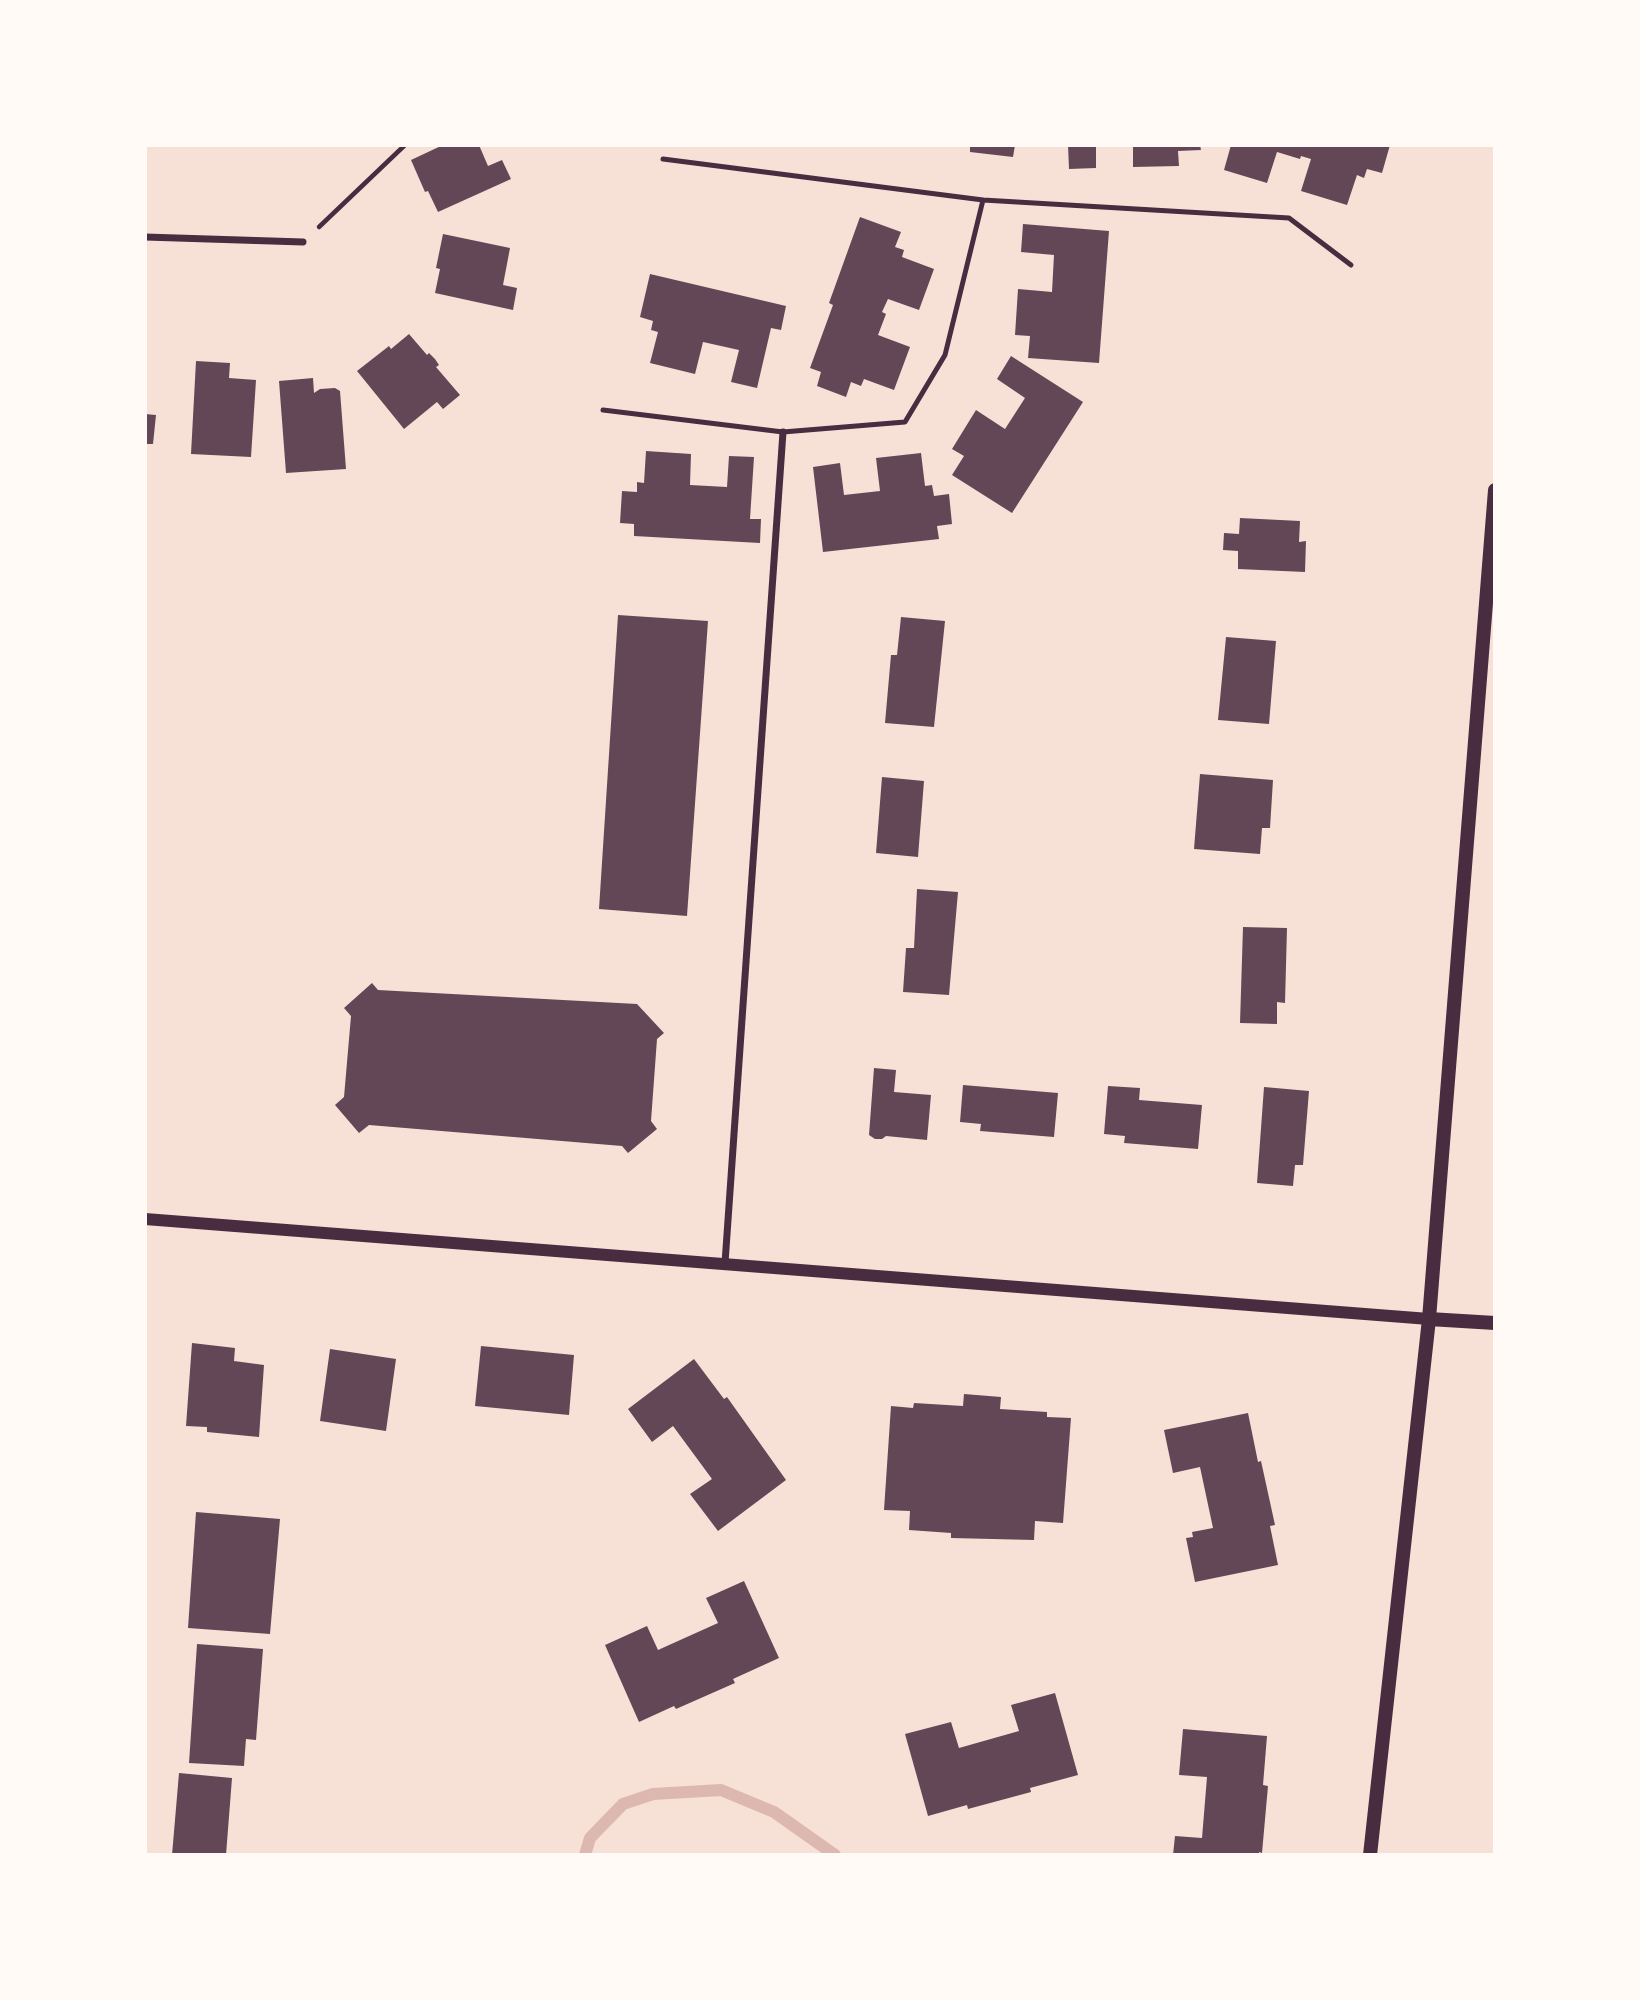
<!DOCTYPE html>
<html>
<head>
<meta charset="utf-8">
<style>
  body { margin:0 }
  #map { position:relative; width:1640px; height:2000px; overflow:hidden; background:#f7e1d7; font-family:Poppins,sans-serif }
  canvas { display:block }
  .frame { position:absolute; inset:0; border:147px solid #fffaf5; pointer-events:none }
</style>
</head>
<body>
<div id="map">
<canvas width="1640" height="2000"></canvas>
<div class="frame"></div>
</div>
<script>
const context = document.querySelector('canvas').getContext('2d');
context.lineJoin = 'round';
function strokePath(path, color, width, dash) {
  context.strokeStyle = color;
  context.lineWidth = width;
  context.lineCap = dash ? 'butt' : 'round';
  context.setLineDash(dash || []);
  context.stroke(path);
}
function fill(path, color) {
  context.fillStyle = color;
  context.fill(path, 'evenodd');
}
strokePath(new Path2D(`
  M585,1855L590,1838L623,1804L653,1794L721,1790L774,1812L835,1855`), '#dcb8b0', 12);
fill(new Path2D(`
  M443,145H479L488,166L502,160L511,179L438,212L428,191L425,192L411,160Z
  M970,145H1015L1013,157L970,152Z
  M1068,145H1096V168L1069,169Z
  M1133,145H1200L1201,150L1178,151L1179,166L1133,167Z
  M1231,145H1390L1382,173L1367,169L1364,178L1357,175L1347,205L1301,191L1311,159L1301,156L1300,159L1277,152L1267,183L1224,170Z
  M860,217L901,232L895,247L904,250L902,257L934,269L919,310L888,299L882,312L886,314L878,335L910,347L894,390L864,379L861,386L851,382L846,397L817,386L821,372L810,368L833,305L829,303Z
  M1023,224L1109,231L1099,363L1028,358L1030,336L1015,335L1018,289L1052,292L1054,255L1021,252Z
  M443,234L510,248L503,285L517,288L513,310L435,293L440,269L436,268Z
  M650,274L786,306L781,330L771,328L757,388L731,382L739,350L703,342L695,374L650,363L658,332L651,330L653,321L640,317Z
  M409,334L427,355L429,353L435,359L439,365L436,367L460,395L443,409L437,402L404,429L357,371L389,346L391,349Z
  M1011,356L1083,402L1012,513L952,475L964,456L952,449L976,410L1005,429L1025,398L997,379Z
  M196,361L230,363L229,378L256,380L251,457L191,454Z
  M313,378L314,393L320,389L335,388L340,391L346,469L286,473L279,381Z
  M145,414L156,415L153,444H145Z
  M646,451L691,454L690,485L727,487L729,456L754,457L750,519H761L760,543L634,536V524L620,523L622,491L637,492V482L644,483Z
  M921,453L925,486L932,485L934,496L949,494L952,524L937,526L939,539L823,552L813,467L840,463L844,495L880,491L876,458Z
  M1240,518L1300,521L1299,542L1306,541L1305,572L1238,569V551L1223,550L1224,533L1239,534Z
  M618,615L708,621L687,916L599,909Z
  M901,617L945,621L934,727L885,723L891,655H897Z
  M1226,637L1276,641L1269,724L1218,720Z
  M1200,774L1273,780L1270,828H1262L1260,854L1194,849Z
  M882,777L924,781L918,857L876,853Z
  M917,889L958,892L949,995L903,992L906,948H914Z
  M1243,927L1287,928L1285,1003L1277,1002V1024L1240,1023Z
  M372,983L378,990L637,1004L664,1033L657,1039L651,1121L657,1129L628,1153L622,1146L369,1125L359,1133L335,1105L344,1097L351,1016L344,1008Z
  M874,1068L896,1070L894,1092L931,1095L927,1140L886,1136L882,1139H875L869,1135Z
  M963,1085L1058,1093L1054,1137L980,1131L981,1124L960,1122Z
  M1108,1086L1140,1088L1139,1100L1202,1105L1198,1149L1124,1143L1125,1136L1104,1134Z
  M1264,1087L1309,1091L1303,1165H1295L1293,1186L1257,1183Z
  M192,1343L235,1348L234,1361L264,1365L259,1437L207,1432V1427L186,1426Z
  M481,1346L574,1355L569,1415L475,1406Z
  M330,1349L396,1359L386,1431L320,1421Z
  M694,1359L724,1399L727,1397L786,1480L718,1531L690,1494L712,1479L673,1426L652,1442L628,1409Z
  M964,1394L1001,1397L1000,1409L1047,1412V1417L1071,1418L1063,1523L1035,1521L1034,1540L951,1538V1533L909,1530L910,1511L884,1510L891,1406L913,1408L914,1403L963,1406Z
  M1248,1413L1258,1462L1261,1461L1275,1525L1270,1526L1278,1565L1195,1582L1186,1538L1193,1537L1192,1532L1213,1528L1200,1467L1173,1473L1164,1430Z
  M196,1512L280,1519L270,1634L188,1628Z
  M744,1581L779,1658L733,1679L735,1683L676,1709L674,1706L639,1722L605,1645L647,1626L658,1650L718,1623L706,1598Z
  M197,1644L263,1649L256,1740L246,1739L244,1766L189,1763Z
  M1055,1693L1078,1775L1030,1788L1031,1792L968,1809L967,1805L928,1816L905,1734L951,1722L959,1748L1019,1731L1011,1705Z
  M1183,1729L1267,1736L1263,1785L1268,1786L1262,1853L1259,1852V1855H1173L1175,1836L1202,1838L1207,1777L1179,1775Z
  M179,1773L232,1778L226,1855H172Z`), '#644757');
strokePath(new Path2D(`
  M319,227L405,145`), '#4a2c40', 4.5);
strokePath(new Path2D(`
  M663,159L983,200L1289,218L1351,265
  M603,410L783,432L905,422L945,355L983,200`), '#4a2c40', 5);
strokePath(new Path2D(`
  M145,237L303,242
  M725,1263L783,432`), '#4a2c40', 7);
strokePath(new Path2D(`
  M145,1219L1429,1319`), '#4a2c40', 12);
strokePath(new Path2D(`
  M1429,1319L1495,1323
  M1370,1855L1429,1319L1495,490`), '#4a2c40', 14);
</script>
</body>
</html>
